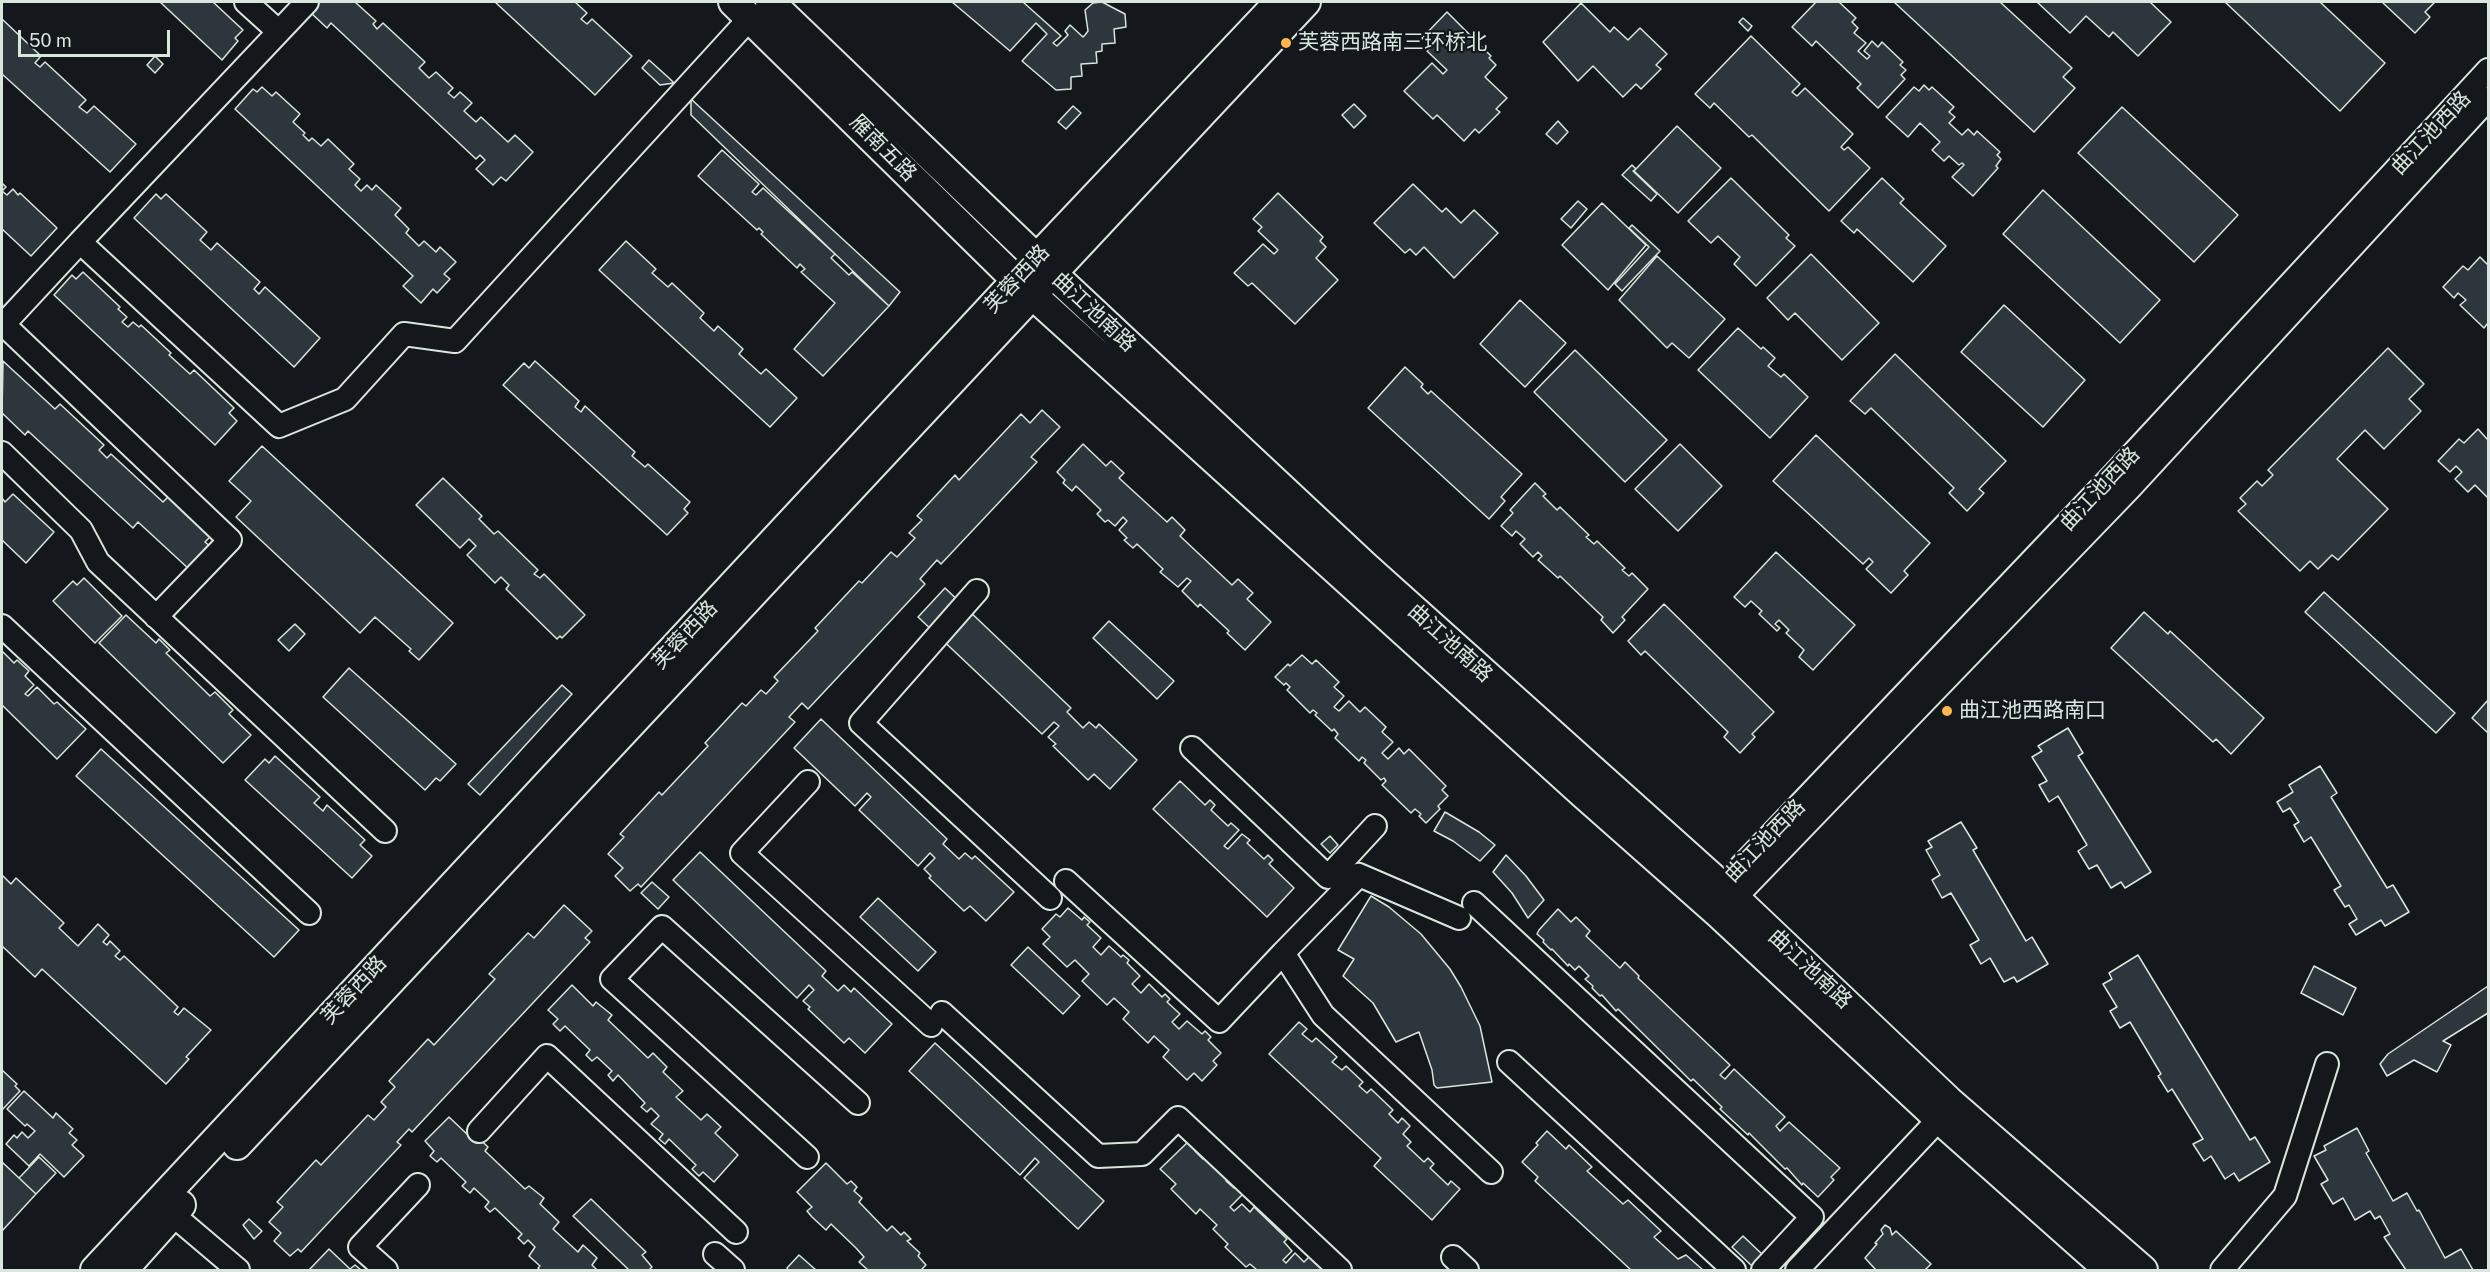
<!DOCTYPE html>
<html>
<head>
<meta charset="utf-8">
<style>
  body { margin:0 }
  #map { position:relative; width:2490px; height:1272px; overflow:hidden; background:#14181c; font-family:"Public Sans",sans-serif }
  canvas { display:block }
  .frame { position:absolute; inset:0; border:3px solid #d8e6dc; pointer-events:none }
  .scale { position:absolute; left:18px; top:30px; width:152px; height:27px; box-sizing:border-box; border:3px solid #d8e6dc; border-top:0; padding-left:8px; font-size:18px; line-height:21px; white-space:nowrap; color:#d8e6dc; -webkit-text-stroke:4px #14181c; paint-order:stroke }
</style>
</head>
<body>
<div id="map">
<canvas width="2490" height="1272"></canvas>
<div class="frame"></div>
<div class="scale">50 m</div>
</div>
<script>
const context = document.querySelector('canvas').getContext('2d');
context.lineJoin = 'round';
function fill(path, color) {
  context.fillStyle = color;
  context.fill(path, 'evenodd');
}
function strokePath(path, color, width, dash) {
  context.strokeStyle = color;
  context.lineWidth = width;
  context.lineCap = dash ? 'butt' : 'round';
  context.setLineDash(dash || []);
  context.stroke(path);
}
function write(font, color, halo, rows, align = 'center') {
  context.font = font + ' "Public Sans","Noto Sans SC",sans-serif';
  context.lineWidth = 4.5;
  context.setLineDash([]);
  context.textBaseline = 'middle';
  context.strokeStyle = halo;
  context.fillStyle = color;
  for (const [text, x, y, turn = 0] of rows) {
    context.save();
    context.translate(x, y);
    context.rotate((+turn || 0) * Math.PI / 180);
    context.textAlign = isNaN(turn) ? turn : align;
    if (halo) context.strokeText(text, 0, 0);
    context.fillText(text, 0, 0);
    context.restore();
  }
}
const building = new Path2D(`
  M160,2H213L243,30L235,38L238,41L222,60Z
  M313,2H355L376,21L373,24L377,29L383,23L425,62L419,68L429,78L436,72L453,88L448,93L454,98L460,92L472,103L464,111L476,122L481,117L508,142L515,135L533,152L506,181L501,177L493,185L476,169L485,160L480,155L476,159L331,23L327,28L310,12Z
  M495,2H575L587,13L581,19L587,24L592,19L632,56L595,95Z
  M952,2H1023L1061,36L1053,43L1057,46L1068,35L1065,31L1070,25L1083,37L1085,35L1088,31L1085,10L1093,3L1102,2L1125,14L1126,27L1114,29L1115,43L1102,44V51L1096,52L1097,63L1081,64L1082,76L1071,77V89L1056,90L1022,61L1047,34L1036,23L1010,51Z
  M1816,2H1839L1856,18L1852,22L1858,28L1854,33L1866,43L1858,51L1867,59L1870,56L1864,51L1872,41L1878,47L1882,42L1903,62L1900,65L1906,70L1901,75L1905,79L1878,108L1857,88L1861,84L1816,41L1812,46L1792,27Z
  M1894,2H2000L2072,68L2063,77L2075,88L2034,132Z
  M2037,2H2150L2171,22L2138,56L2113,32L2109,37L2086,16L2070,33Z
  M2225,2H2320L2385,63L2340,111Z
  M2382,2H2435L2425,12L2430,17L2415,33Z
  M1581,3L1610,32L1614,27L1628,40L1640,28L1667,54L1656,65L1661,69L1641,89L1636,84L1623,97L1593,66L1578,81L1543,42Z
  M1447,12L1491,56L1489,58L1496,65L1485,77L1507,98L1496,109L1500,112L1479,133L1475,129L1464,141L1437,115L1433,119L1404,91L1432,63L1443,74L1447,70L1427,51L1431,47L1422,38Z
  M1743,18L1752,26L1748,31L1739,22Z
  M2,19L41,56L35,63L40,67L45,62L86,100L79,107L87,113L94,106L136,144L110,172L2,74Z
  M1751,36L1800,84L1792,92L1797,96L1805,88L1853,134L1841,147L1844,150L1848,147L1870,168L1829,211L1752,135L1749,137L1714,103L1710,108L1695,94Z
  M155,56L163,64L155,73L147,65Z
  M649,60L669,78L674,83L660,85L642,68Z
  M1924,85L1929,90L1932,87L1954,107L1949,112L1955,117L1949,123L1962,135L1968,129L1974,135L1977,131L2000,152L1997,155L2001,159L1996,166L1998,168L1973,196L1952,177L1964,165L1962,163L1959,165L1949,156L1944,161L1932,150L1940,142L1920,123L1908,137L1886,117L1914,87L1919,91Z
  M262,87L272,96L276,92L300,114L293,122L305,133L303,135L309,141L312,138L321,146L328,139L354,164L349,169L360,179L355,185L361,191L367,185L372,190L376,185L401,208L395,215L409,229L406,233L419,246L424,241L436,252L440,247L456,262L444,274L450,279L437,293L433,289L421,303L403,286L413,276L235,109L253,89L257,92Z
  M691,99L900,292L889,306L691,115Z
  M1354,104L1366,116L1354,128L1342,115Z
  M1073,106L1081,113L1066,129L1058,122Z
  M2122,107L2238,215L2194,262L2078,153Z
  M1558,121L1568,132L1557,144L1546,134Z
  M1677,126L1721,168L1678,213L1634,171Z
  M722,150L759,184L752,192L756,195L763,188L835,254L831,258L849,275L852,272L889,306L823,376L794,349L835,303L801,272L805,269L800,264L797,268L761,234L763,232L759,228L757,230L698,176Z
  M1632,165L1636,169L1633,171L1657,194L1651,201L1622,175Z
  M1731,178L1789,235L1786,238L1795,246L1756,286L1734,264L1740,257L1718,236L1711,243L1688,221Z
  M1882,178L1904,199L1900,203L1946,246L1913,282L1857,229L1854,233L1841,221Z
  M2,183L6,187L2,191L7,195L13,189L18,195L20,193L57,228L31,256L2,229Z
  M1413,184L1442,212L1446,208L1461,223L1474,210L1498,233L1454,278L1424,247L1416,255L1410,249L1405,253L1374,223Z
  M2043,190L2160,300L2120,343L2003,234Z
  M1278,193L1323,237L1320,241L1326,247L1316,258L1338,280L1295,324L1252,283L1248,286L1234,273L1263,244L1274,254L1278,250L1258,231L1262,227L1253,219Z
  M156,194L161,199L166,194L207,232L200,240L211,250L217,243L260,282L254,289L259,294L265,287L320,338L294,367L134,218Z
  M1578,201L1587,209L1571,228L1561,219Z
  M1602,203L1646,245L1608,290L1562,245Z
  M1632,225L1660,251L1622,291L1615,284L1649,247L1629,228Z
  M626,241L656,269L652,273L668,287L672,283L704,313L700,318L714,331L718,326L743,349L739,354L761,374L766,369L797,398L770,427L599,270Z
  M1811,254L1879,323L1842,360L1795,313L1788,320L1767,298Z
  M1657,256L1725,319L1689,358L1672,343L1667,348L1619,300Z
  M2480,257L2488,265V323L2484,328L2460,305L2466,300L2458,293L2454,298L2443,287L2463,266L2468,270Z
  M83,272L120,307L118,309L127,317L122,322L128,327L133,322L139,327L141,325L171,353L169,355L190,374L194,370L234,408L229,413L237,421L215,445L54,295L72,275L76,279Z
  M1520,300L1566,343L1525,387L1480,344Z
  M2004,305L2085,380L2043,427L1961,352Z
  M1738,328L1761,349L1763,347L1775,358L1768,366L1781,377L1784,374L1808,397L1770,438L1698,370Z
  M2388,348L2424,384L2409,399L2421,411L2384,449L2365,430L2337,459L2388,509L2338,560L2332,555L2318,569L2310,561L2300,571L2238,511L2246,504L2240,498L2257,481L2262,486L2273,475L2268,470Z
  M1575,350L1667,440L1625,482L1534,392Z
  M1895,354L2006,461L1979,489L1984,493L1967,511L1949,493L1954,488L1871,408L1865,414L1850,401Z
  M3,361L55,409L60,404L104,445L99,450L107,458L111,454L163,502L168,497L211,536L205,542L211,547L190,570L138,522L133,528L28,431L25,435L2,413Z
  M535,361L579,401L575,407L581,412L585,406L635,452L632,456L645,467L648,464L690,502L684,509L688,513L667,535L503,385L524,363L529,368Z
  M1405,367L1423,384L1421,387L1428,394L1431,391L1522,474L1501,497L1505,501L1489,519L1368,408Z
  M1042,410L1060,427L1031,457L1037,462L941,564L937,560L920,579L925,584L808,709L802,703L789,717L795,722L641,887L638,884L630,891L615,876L623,868L608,854L624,837L620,834L659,792L662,795L708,746L705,743L742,703L746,706L761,690L766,694L778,681L774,677L818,631L815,628L859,581L862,583L891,552L897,557L915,538L909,533L922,520L917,516L955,475L959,480L1021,414L1030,423Z
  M2478,429L2488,440V498L2475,485L2468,492L2455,479L2462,472L2456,466L2450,472L2438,461L2459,439L2464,443Z
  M1816,435L1930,543L1904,571L1908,575L1891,593L1866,569L1873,562L1869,558L1863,564L1773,481Z
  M1083,444L1106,466L1111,461L1124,473L1119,478L1167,522L1172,517L1185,530L1180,536L1232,585L1238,579L1253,593L1247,599L1271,622L1245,650L1227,633L1229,631L1200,604L1198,607L1182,591L1191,581L1187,578L1178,587L1160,572L1163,569L1137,544L1133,548L1124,540L1127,538L1119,530L1127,521L1123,517L1115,526L1108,520L1105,522L1097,514L1101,510L1076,486L1072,491L1063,483L1065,480L1057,472Z
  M1680,444L1722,486L1678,531L1635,489Z
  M262,446L453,623L419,660L409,651L411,649L375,617L360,633L236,517L251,501L229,481Z
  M443,478L482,516L479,519L494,534L498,531L538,570L534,574L540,578L544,574L585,615L562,638L560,636L557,639L506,589L509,585L501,577L495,583L467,555L476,546L469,539L460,548L416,505Z
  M1535,483L1546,494L1543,496L1557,510L1560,507L1589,535L1586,537L1594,544L1597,541L1625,568L1622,570L1629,576L1632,573L1648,589L1622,617L1625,620L1613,633L1601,620L1603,617L1560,576L1558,578L1538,560L1542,556L1538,552L1533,557L1520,544L1525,539L1516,531L1512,536L1501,526L1513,513L1510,510Z
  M13,494L54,532L26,563L2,540V498L5,502Z
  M1776,552L1855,625L1813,670L1799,657L1804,650L1786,633L1789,630L1779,620L1775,624L1780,628L1777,631L1759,614L1762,611L1751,601L1745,607L1734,597Z
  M84,578L122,616L95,643L53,601L73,581L77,585Z
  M945,588L1071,708L1067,712L1083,728L1089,722L1096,728L1099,724L1137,760L1110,789L1094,774L1088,780L1053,746L1056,744L1048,737L1059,726L1054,722L1042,734L918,617Z
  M2324,592L2455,713L2436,733L2305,612Z
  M1664,604L1774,712L1752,734L1755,737L1740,753L1724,737L1728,732L1645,651L1641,655L1628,641Z
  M2144,612L2168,634L2170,631L2264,718L2231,754L2216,739L2213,742L2111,648Z
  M126,615L156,643L159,639L170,650L166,653L210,696L215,692L233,710L229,714L251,735L223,763L99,643Z
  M1109,621L1174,681L1157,699L1093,638Z
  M295,624L305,634L289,651L278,640Z
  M2,651L14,663L17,660L29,671L25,676L34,685L25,694L28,696L37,687L54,704L57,702L86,729L57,759L2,705Z
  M1302,655L1312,664L1316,660L1339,682L1334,687L1344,696L1334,707L1339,711L1349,701L1360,712L1365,707L1386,727L1382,732L1393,742L1382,753L1388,759L1399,748L1404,754L1409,749L1446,786L1442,790L1448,796L1438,806L1440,809L1426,823L1419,816L1421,814L1415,809L1411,813L1382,785L1386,781L1384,778L1381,780L1364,763L1366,760L1362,757L1359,761L1335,738L1338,734L1334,729L1332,731L1315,715L1317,713L1313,710L1310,713L1287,690L1290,687L1286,683L1284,685L1275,677L1288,664L1290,666Z
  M349,668L456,764L440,781L436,778L425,790L323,697Z
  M562,685L572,694L480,795L468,784Z
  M2488,700V733L2472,718Z
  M821,719L947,839L943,844L959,859L965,853L972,859L975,856L1014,892L986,921L970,906L964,911L929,878L931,876L924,869L935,858L930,853L918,866L859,810L871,797L867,793L855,806L794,748Z
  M2068,728L2083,753L2078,756L2151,872L2125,888L2121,882L2111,888L2097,865L2089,869L2078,851L2087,845L2058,796L2049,802L2039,785L2047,781L2032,757L2042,751L2038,746Z
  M101,749L299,930L274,957L76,776Z
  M275,756L320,797L314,803L323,811L327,805L365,840L360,845L372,856L352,878L245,780L265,759L269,763Z
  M2320,766L2337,793L2331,797L2387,888L2393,885L2409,912L2385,926L2381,920L2356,935L2349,924L2357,919L2349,905L2345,907L2334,890L2341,886L2311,837L2304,842L2294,825L2299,822L2290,808L2283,812L2277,802L2293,792L2289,785Z
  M1180,781L1205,805L1210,800L1215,805L1211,810L1228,826L1231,823L1239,830L1224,846L1228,849L1242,834L1250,840L1247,843L1264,859L1268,855L1273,860L1269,864L1294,888L1267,917L1153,809Z
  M1445,812L1479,832L1495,845L1480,861L1453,841L1434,831Z
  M1961,822L1977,848L1973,850L2026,941L2032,937L2048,964L2017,982L2014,977L2004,982L1990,958L1981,964L1970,945L1979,940L1951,893L1942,898L1932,880L1940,875L1926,850L1932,847L1928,841Z
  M1330,836L1338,845L1330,853L1321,844Z
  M700,852L826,971L822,976L838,991L844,985L851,992L854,988L892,1024L865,1053L849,1038L844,1043L808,1009L810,1007L803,1001L814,990L809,985L797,998L673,880Z
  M1506,855L1526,876L1544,900L1528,918L1512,893L1493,872Z
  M2,875L11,884L16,878L64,923L59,928L78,946L98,924L109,935L103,942L107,945L110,941L120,951L115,956L120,960L124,956L178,1007L174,1012L178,1015L184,1008L211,1030L186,1057L189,1059L166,1084L42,969L35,977L2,946Z
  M652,882L669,897L658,909L641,893Z
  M1371,896L1389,907L1421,934L1450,969L1461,987L1480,1026L1492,1082L1437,1088L1434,1085L1432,1070L1419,1032L1396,1042L1373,1003L1343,976L1354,959L1338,950Z
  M878,898L936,952L918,971L860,917Z
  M564,905L592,931L585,938L590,942L412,1132L409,1129L397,1142L401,1145L301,1252L298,1249L290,1256L274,1241L281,1233L269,1222L283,1207L277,1202L316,1160L321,1165L368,1115L374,1120L386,1107L381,1102L395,1087L389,1081L428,1039L434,1045L495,979L489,974L528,933L534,938Z
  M1068,908L1082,920L1084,917L1090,922L1087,925L1101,938L1093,947L1101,955L1109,946L1121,957L1123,955L1129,960L1127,963L1140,976L1132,984L1141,993L1149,984L1162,997L1165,994L1170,999L1167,1002L1180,1014L1172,1022L1179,1029L1187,1021L1202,1034L1205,1031L1211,1037L1208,1040L1221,1053L1213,1061L1217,1065L1202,1081L1194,1073L1187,1080L1163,1057L1169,1050L1154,1036L1148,1043L1123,1019L1129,1012L1114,998L1107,1005L1082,981L1089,974L1075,960L1067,967L1043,944L1050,937L1042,929L1056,914L1060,917Z
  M1558,909L1571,922L1576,917L1590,931L1586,936L1620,968L1625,962L1639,976L1638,978L1730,1065L1720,1075L1725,1079L1734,1069L1785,1117L1776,1126L1780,1131L1789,1122L1840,1168L1831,1177L1834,1180L1818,1197L1803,1183L1802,1185L1787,1168L1785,1169L1749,1133L1748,1135L1720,1109L1722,1107L1693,1079L1691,1081L1618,1009L1616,1011L1602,995L1600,996L1592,988L1593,986L1585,979L1589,976L1579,966L1575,970L1569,964L1568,966L1552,949L1551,950L1543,942L1544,940L1537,934L1539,930Z
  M1028,947L1080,996L1063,1014L1011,965Z
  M2138,955L2250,1140L2255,1137L2270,1162L2239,1181L2234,1173L2225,1179L2211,1156L2204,1161L2193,1144L2203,1139L2172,1089L2168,1092L2158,1076L2161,1074L2130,1022L2120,1028L2110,1011L2117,1007L2103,984L2112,979L2109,973Z
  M2314,966L2356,988L2343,1015L2301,993Z
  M572,985L593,1006L596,1002L612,1015L608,1020L648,1058L653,1053L667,1067L663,1072L683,1091L676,1097L701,1120L707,1114L721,1127L715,1133L738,1155L714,1182L703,1172L699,1176L692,1169L696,1165L669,1139L665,1144L659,1139L663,1134L651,1124L659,1116L651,1108L647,1112L641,1107L645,1103L618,1075L613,1081L608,1075L612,1071L597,1057L592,1061L586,1055L590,1050L565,1026L560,1031L553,1024L558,1019L548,1010Z
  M2488,986V1013L2443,1041L2451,1045L2437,1072L2414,1060L2387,1076L2380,1064L2388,1054Z
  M1299,1022L1307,1029L1302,1034L1312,1042L1316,1038L1337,1057L1332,1062L1342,1070L1346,1066L1363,1082L1359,1086L1367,1093L1371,1089L1393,1110L1389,1114L1398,1123L1402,1118L1410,1126L1403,1134L1411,1142L1407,1146L1424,1162L1428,1158L1434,1164L1430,1168L1448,1185L1451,1181L1460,1189L1432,1220L1374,1166L1381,1158L1269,1054Z
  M935,1043L1104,1201L1078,1229L1024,1178L1039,1162L1035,1158L1020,1175L909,1071Z
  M2,1070L17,1084L15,1086L20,1091L2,1110Z
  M24,1091L53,1118L56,1113L73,1129L69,1133L77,1140L72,1145L84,1156L64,1177L40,1154L29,1166L6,1144L14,1135L17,1138L22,1132L28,1138L35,1131L27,1124L25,1126L7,1109Z
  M449,1117L470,1137L473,1133L488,1147L485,1151L525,1189L529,1186L544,1198L540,1204L559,1222L553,1229L578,1252L583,1245L597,1258L592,1265L597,1270H540L538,1268L540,1266L529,1256L535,1247L528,1240L524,1244L518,1238L522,1234L495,1208L490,1212L485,1207L489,1202L474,1188L470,1193L462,1186L466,1182L441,1158L437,1162L430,1156L434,1151L425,1141Z
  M2357,1128L2369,1151L2366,1153L2393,1201L2407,1193L2417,1211L2419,1210L2445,1258L2461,1249L2473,1270H2406L2384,1237L2390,1234L2380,1216L2375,1219L2370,1211L2355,1220L2343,1198L2333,1204L2321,1184L2328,1180L2314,1156L2326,1150L2324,1146Z
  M1547,1131L1566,1149L1569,1145L1592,1167L1587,1171L1623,1204L1628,1200L1661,1231L1654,1237L1678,1259L1686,1255L1703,1270H1631L1535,1181L1538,1177L1522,1162L1538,1145L1536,1143Z
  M1191,1139L1199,1147L1195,1151L1203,1159L1207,1155L1230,1176L1226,1181L1234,1188L1237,1185L1245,1192L1230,1207L1234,1211L1242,1204L1250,1212L1254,1207L1287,1239L1284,1242L1292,1251L1283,1260L1286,1263L1295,1253L1304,1262L1309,1257L1323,1270H1257L1250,1264L1246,1267L1225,1247L1228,1244L1213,1229L1217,1225L1200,1209L1196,1214L1171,1189L1176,1184L1160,1169Z
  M39,1157L56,1173L36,1194L19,1178Z
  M2,1162L36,1194L2,1231Z
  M826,1163L847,1184L851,1181L857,1187L854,1191L862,1198L859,1202L887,1231L892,1226L901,1235L904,1232L911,1239L907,1241L920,1253L918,1256L926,1265L921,1270H868L859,1262L864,1257L856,1248L831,1224L826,1230L812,1217L807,1211L812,1207L797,1192Z
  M591,1199L646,1252L642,1255L652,1267L649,1270H629L573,1216Z
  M249,1219L262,1231L254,1239L243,1225Z
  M1885,1225L1890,1228L1892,1235L1896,1231L1931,1264L1925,1270H1876L1865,1258L1877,1244L1875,1243L1883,1234L1881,1230Z
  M1743,1236L1763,1255L1752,1266L1732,1247Z
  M329,1249L350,1269L355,1265L361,1270H309Z
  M799,1255L816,1270H788L787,1268Z`);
fill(building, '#2c363c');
strokePath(building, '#d8e6dc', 1.5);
const minor = new Path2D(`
  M246,2L278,31
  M307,2L80,242L279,426L345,399L404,334L455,341L750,18
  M2,323L230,540L156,617
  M2,326L80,242
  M2,453L81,530L98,562L385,831
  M977,591L861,723L1050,898
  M2,626L309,913
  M1192,748L1328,877L1375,826
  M808,782L742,853L931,1025
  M1066,881L1219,1021L1283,953
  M1711,898L2115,473L2488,70
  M1474,903L1812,1217L1763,1270
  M1725,908L2130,488L2488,99
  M1459,918L1359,875L1283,953L1323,1015L1491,1172
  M942,1013L1098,1156L1142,1154L1178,1118L1340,1270
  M1509,1062L1734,1270
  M479,1131L547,1056L736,1232
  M807,1157L612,979L662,927L858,1103
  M172,1214L238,1270
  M715,1254L733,1270
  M1453,1257L1467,1270
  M386,1270L360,1247L418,1185
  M1797,1270L1939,1119
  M2222,1270L2285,1196L2327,1064`);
const major = new Path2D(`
  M733,2L1016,280L1582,793L1719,914L1939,1119L2109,1270
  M770,2L1053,274L1365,566L1735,898L1949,1101L2143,1270
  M237,1145L1306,2
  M95,1270L1037,258L1279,2
  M123,1270L181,1205`);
strokePath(minor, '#d8e6dc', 26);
strokePath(major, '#d8e6dc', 32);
strokePath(minor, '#14181c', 22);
strokePath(major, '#14181c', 28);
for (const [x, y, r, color] of [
  [1286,43,6,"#ffb74d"],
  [1947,711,6,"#ffb74d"]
]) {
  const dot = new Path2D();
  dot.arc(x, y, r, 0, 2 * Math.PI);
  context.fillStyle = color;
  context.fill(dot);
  strokePath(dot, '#14181c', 2);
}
write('21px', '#d8e6dc', '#14181c', [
  ["芙蓉西路南三环桥北",1298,43],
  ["曲江池西路南口",1959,711]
], 'left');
write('21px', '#d8e6dc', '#14181c', [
  ["曲江池西路",2431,133,-47],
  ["雁南五路",883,148,45],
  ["芙蓉西路",1017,279,-47],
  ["曲江池南路",1094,312,43],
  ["曲江池西路",2100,489,-47],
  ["芙蓉西路",685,635,-47],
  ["曲江池南路",1450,643,42],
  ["曲江池西路",1765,841,-46],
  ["曲江池南路",1810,969,43],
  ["芙蓉西路",354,990,-47]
]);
</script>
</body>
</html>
